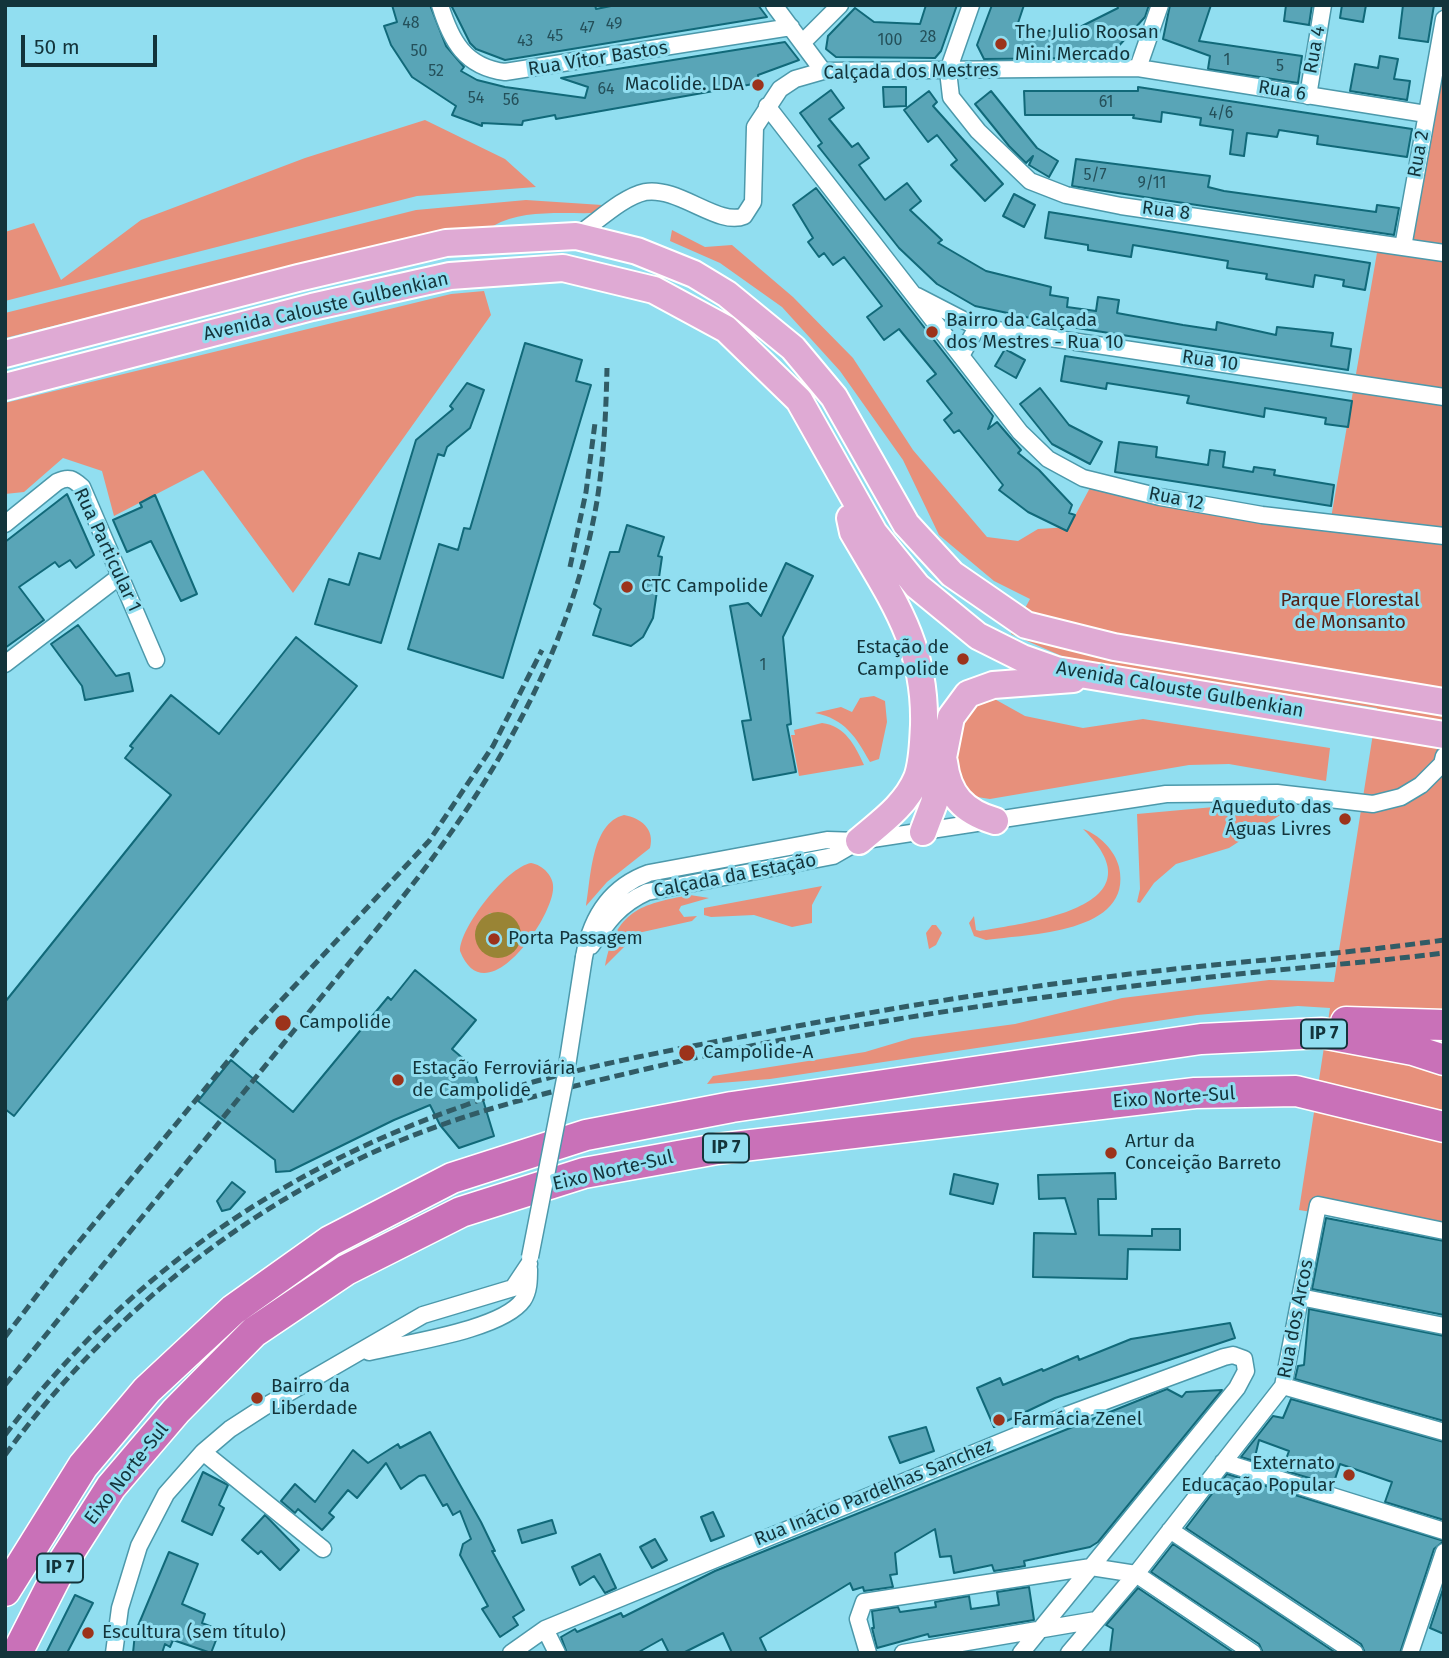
<!DOCTYPE html>
<html>
<head>
<meta charset="utf-8">
<style>
  body { margin:0 }
  #map { position:relative; width:1449px; height:1658px; overflow:hidden; background:#91def0; font-family:"Fira Sans",sans-serif }
  canvas { display:block }
  .frame { position:absolute; inset:0; border:7px solid #13343b; pointer-events:none }
  .scale { position:absolute; left:21px; top:35px; width:136px; height:32px; box-sizing:border-box; border:4px solid #13343b; border-top:0; padding-left:9px; font-size:21px; line-height:24px; white-space:nowrap; color:#13343b; -webkit-text-stroke:5px #91def0; paint-order:stroke }
</style>
</head>
<body>
<div id="map">
<canvas width="1449" height="1658"></canvas>
<div class="frame"></div>
<div class="scale">50 m</div>
</div>
<script>
const context = document.querySelector('canvas').getContext('2d');
context.lineJoin = 'round';
function fill(path, color) {
  context.fillStyle = color;
  context.fill(path, 'evenodd');
}
function strokePath(path, color, width, dash) {
  context.strokeStyle = color;
  context.lineWidth = width;
  context.lineCap = dash ? 'butt' : 'round';
  context.setLineDash(dash || []);
  context.stroke(path);
}
function write(font, color, halo, rows, align = 'center') {
  context.font = font + ' "Fira Sans",sans-serif';
  context.lineWidth = 6;
  context.setLineDash([]);
  context.textBaseline = 'middle';
  context.strokeStyle = halo;
  context.fillStyle = color;
  for (const [text, x, y, turn = 0] of rows) {
    context.save();
    context.translate(x, y);
    context.rotate((+turn || 0) * Math.PI / 180);
    context.textAlign = isNaN(turn) ? turn : align;
    if (halo) context.strokeText(text, 0, 0);
    context.fillText(text, 0, 0);
    context.restore();
  }
}
fill(new Path2D(`
  M1442,5L1444,1233L1299,1210L1330,1008L1298,1006L1197,1015L770,1079L707,1084L713,1076L865,1052L912,1038L1015,1024L1122,998L1269,980L1334,982L1377,708L1071,660L1011,634L1030,599L994,581L939,535L903,460L840,371L782,307L720,263L670,241L672,230L705,247L732,245L793,297L853,358L913,450L987,537L1018,541L1038,529L1069,527L1092,484L1330,524L1378,247L1406,249Z
  M425,120L505,159L536,187L417,196L5,301V232L34,223L61,280L141,220L305,158Z
  M526,200L602,205L596,213C562,214 523,209 493,226L375,246L5,338V313L416,210Z
  M484,291L491,315L293,593L203,470L114,516L102,471L63,458L24,492L5,494V403L451,294Z
  M874,696L885,701L887,722L879,759L870,762C856,737 845,719 815,713L841,707L852,712L860,698Z
  M991,697L1025,716L1083,728L1143,719L1330,748L1326,781L1229,764L1189,765L990,799L977,797C941,772 952,713 991,697Z
  M822,723C845,726 855,745 864,765L799,776L791,735H795L794,730Z
  M1214,807L1288,810L1229,848L1176,864L1154,883L1140,903L1137,902L1140,889L1137,814Z
  M624,815C641,818 655,829 650,848L607,882L586,906C591,878 591,823 624,815Z
  M1083,829C1098,834 1115,850 1119,867C1134,934 1027,934 986,940L974,936L969,923L974,916L976,930L980,931C1031,922 1163,907 1083,829Z
  M531,863C543,865 555,877 553,890C550,922 485,1015 460,951C460,927 507,867 531,863ZM490,913L511,917L475,935L479,922Z
  M822,886L812,905V923L792,927L754,915L711,917L704,915V908Z
  M690,895L709,898L681,906L679,910L684,917L697,916L692,921L638,933L605,966C616,911 640,904 690,895Z
  M932,925H936L942,933L936,945L929,949L926,933Z`), '#e7907b');
fill(new Path2D(`
  M475 935a23 23 0 1 1 46 0a23 23 0 1 1-46 0Z`), '#998435');
const building = new Path2D(`
  M392,5H430L446,46L464,67L461,71L477,80L505,87L585,98L588,87L561,78L785,42L799,60L758,75L759,83L556,119L555,115L523,121L522,125L482,123V126L452,115L456,106L412,77L391,45L384,26L397,22Z
  M451,5H595L596,9L616,5H758L767,17L505,60L476,49L470,43Z
  M926,5H957L941,51L935,58L836,57L826,49L828,36L855,8L874,22L920,24Z
  M992,5H1024L1016,29L1052,31L1078,28L1118,8L1116,5H1149L1145,17L1116,49L1090,58L984,59L977,45Z
  M1170,5H1211L1199,41L1302,56L1298,83L1208,69L1210,56L1163,39Z
  M1286,5H1312L1309,25L1284,21Z
  M1342,5H1366L1363,22L1340,18Z
  M1403,5H1434L1428,42L1399,38Z
  M1380,56L1398,59L1394,79L1410,81L1407,100L1350,91L1355,64L1378,68Z
  M883,87H906V106L884,107Z
  M1138,87L1412,129L1407,157L1317,144L1318,136L1279,130L1277,137L1247,133L1244,156L1230,154L1233,130L1200,125L1201,118L1162,112L1161,122L1133,118L1134,115H1025L1024,91H1138Z
  M831,90L844,108L829,119L852,147L858,143L869,158L859,165L885,200L907,183L921,201L910,210L942,240L938,243L986,271L1051,287L1050,295L1068,298L1067,307L1096,311L1098,297L1119,300L1117,313L1183,325L1216,330L1217,322L1276,335L1277,327L1333,333L1331,346L1351,349L1348,370L1077,328L975,306L937,284L899,248L818,146L822,143L800,113Z
  M929,91L937,102L933,106L1003,184L985,201L951,165L957,160L937,135L928,142L904,110Z
  M991,91L1037,148L1058,161L1049,177L1029,165L1033,156L1026,163L1009,146L975,104Z
  M1076,159L1210,176L1208,187L1224,191L1376,212L1377,205L1399,208L1394,235L1072,186Z
  M816,188L993,416L988,429L997,422L1021,450L1018,453L1039,470L1072,505L1069,513L1075,515L1067,531L1028,512L999,490L1003,485L959,430L954,433L944,420L952,413L927,381L936,374L899,329L884,340L867,317L882,306L844,257L833,265L824,253L819,257L808,242L813,238L793,205Z
  M1014,194L1035,205L1024,227L1003,216Z
  M1049,212L1370,263L1365,290L1343,286L1344,280L1315,275L1313,287L1266,279L1267,274L1227,268L1228,261L1133,245L1131,257L1088,250V245L1045,238Z
  M525,343L582,360L576,381L591,385L503,678L408,649L439,544L458,550L464,528L470,529Z
  M1005,349L1025,360L1016,378L995,366Z
  M1065,356L1352,401L1348,427L1325,424L1326,418L1265,408L1264,417L1187,403L1189,396L1107,383L1106,389L1061,381Z
  M467,383L484,390L470,428L447,447L444,456L438,454L381,643L315,624L329,579L349,585L359,553L380,559L416,440L453,409L450,406Z
  M1040,388L1069,425L1102,442L1090,464L1052,444L1020,404Z
  M1119,442L1157,447L1156,457L1208,465L1210,450L1225,452L1223,467L1253,472L1254,467L1275,470L1274,475L1334,485L1331,506L1115,472Z
  M67,494L94,555L76,568L70,560L59,567L55,562L19,587L44,620L5,648V542Z
  M155,495L197,594L181,601L151,541L127,552L113,520L142,507L140,503Z
  M627,525L664,537L658,556L662,557L653,618L643,637L631,646L593,635L601,609L594,604L610,552H619Z
  M786,563L813,576L783,637L791,724L787,725L796,772L753,780L742,721L751,720L730,606L748,603L761,616Z
  M78,625L116,676L129,673L133,691L85,700L82,686L51,644Z
  M296,637L357,686L14,1116L5,1109V1002L171,795L125,758L133,748L130,746L171,695L219,734Z
  M415,970L476,1020L452,1049L473,1067L494,1136L459,1148L440,1125L430,1105L394,1120L290,1171L276,1172L275,1160L198,1101L231,1060L293,1112L388,997L391,1000Z
  M1115,1173L1116,1199H1098L1099,1235L1152,1236V1229H1180V1250L1128,1249L1127,1279L1033,1277L1034,1233L1076,1234L1065,1198L1039,1199L1038,1175Z
  M954,1174L998,1184L993,1204L950,1194Z
  M232,1182L245,1192L230,1209L222,1211L217,1201Z
  M1326,1218L1444,1241V1315L1312,1289Z
  M1309,1309L1444,1336V1421L1295,1379L1298,1366L1304,1365Z
  M1230,1323L1235,1338L1055,1398L994,1427L977,1388L1000,1378L1003,1385L1042,1369L1043,1371L1078,1356L1079,1360L1131,1339Z
  M1167,1389L1182,1397L1186,1392L1222,1390L1098,1542L1090,1547L1024,1561L1025,1566L994,1571L992,1565L954,1573L951,1556L940,1557L935,1529L895,1553L897,1574L890,1575L893,1587L864,1591L863,1587L853,1590L850,1583L760,1638L767,1653H732L723,1633L683,1653H669L662,1639L637,1653H567L561,1637L575,1629L577,1632L621,1613L623,1617L715,1571Z
  M1291,1399L1444,1442V1520L1385,1502L1392,1482L1340,1464L1333,1485L1282,1470L1289,1451L1259,1440L1254,1461L1241,1457L1273,1416L1283,1418Z
  M926,1427L934,1451L900,1463L889,1437Z
  M430,1432L481,1522L495,1551H492L524,1610L513,1617L518,1625L500,1637L482,1609L488,1606L460,1555L463,1544L471,1539L460,1511L453,1515L447,1504L443,1506L425,1475L419,1476L401,1489L386,1463L357,1498L348,1490L329,1513L334,1517L322,1530L298,1509L295,1513L281,1501L295,1484L315,1502L353,1450L368,1463L398,1444L400,1448Z
  M203,1472L228,1485L219,1505L224,1508L212,1535L182,1521Z
  M1227,1474L1444,1541L1434,1549L1400,1653H1365L1361,1644L1186,1528Z
  M713,1512L724,1536L711,1541L701,1517Z
  M265,1515L299,1550L280,1570L261,1551L258,1554L242,1540Z
  M552,1520L556,1533L522,1543L518,1530Z
  M655,1539L667,1560L652,1568L640,1547Z
  M1173,1544L1336,1653H1263L1259,1644L1151,1572Z
  M169,1552L198,1564L182,1604L205,1614L202,1623L220,1630L211,1653L173,1640L170,1647L165,1644L162,1653H133L135,1633Z
  M600,1554L616,1588L605,1593L594,1576L580,1585L572,1567Z
  M1444,1586V1634L1430,1628Z
  M1029,1587L1034,1620L929,1637L928,1634L877,1648L872,1628H874L872,1611L898,1607L900,1612L936,1607L935,1602L969,1596L971,1609L999,1605L997,1592Z
  M1138,1588L1234,1653H1110L1113,1629L1106,1625Z
  M75,1595L93,1603L67,1653H46Z`);
fill(building, '#59a5b7');
strokePath(building, '#116979', 2);
const street = new Path2D(`
  M440,5C451,41 465,67 505,72L791,27
  M774,5L823,71
  M971,5L948,71L951,97L978,131L1030,181L1066,195L1121,206L1444,253
  M803,42L840,5
  M1138,68L1426,114
  M1308,96L1323,5
  M767,106L1020,432L1048,459L1083,478L1160,497L1262,515L1444,536
  M576,236C596,223 622,197 645,192C678,186 719,227 744,216L753,202L755,127L780,89L795,79L823,71L1138,68L1160,5
  M1403,247L1444,19
  M917,296L977,327
  M961,356L977,327L1444,397
  M5,524L57,482C69,476 73,479 82,487L156,660
  M5,664L120,576
  M591,946C607,922 620,904 647,892L833,856L859,841
  M584,957C591,917 610,887 649,873L827,840L859,841L1166,794L1277,793L1373,804L1401,797L1421,785L1442,764L1444,756
  M1300,1297L1444,1326
  M369,1352C405,1343 502,1330 523,1300C529,1291 529,1280 529,1269
  M1283,1386L1444,1432
  M203,1452L323,1549
  M1223,1462L1444,1531
  M1170,1530L1355,1653
  M545,1629L557,1653
  M114,1653L120,1608L139,1546L166,1494L203,1452L230,1429L264,1407L423,1315L513,1288L529,1264
  M511,1653L545,1629L1067,1415L1224,1357L1233,1355L1244,1359L1246,1371L1237,1388L1021,1653
  M868,1653L858,1619L864,1602L1091,1567L1136,1574L1253,1653
  M903,1653L1096,1620
  M1069,1653L1136,1574L1283,1386L1318,1205L1444,1231
  M1410,1653L1444,1552`);
const primary = new Path2D(`
  M5,354L298,278L446,243L576,236L637,251L694,274L727,294L793,348L834,397L906,524L952,574L1026,625L1114,647L1444,702
  M5,387L312,307L450,276L563,268L654,290L726,329L799,400L874,533L917,586L978,636L1022,658L1056,670L1444,735
  M850,518L853,532C892,599 926,644 924,725C923,742 923,762 917,778C906,805 880,823 859,841
  M944,762C948,795 964,812 995,821
  M923,832L934,803L951,717L968,694L993,685L1073,679`);
const highway = new Path2D(`
  M1346,1022L1444,1025
  M5,1591L83,1466L147,1390L233,1310L330,1241L452,1178L586,1135L732,1107L1201,1039L1322,1033L1413,1050L1444,1060
  M17,1653L65,1559L111,1487L176,1411L254,1332L346,1270L461,1212L584,1173L717,1149L1195,1093L1296,1091L1444,1127`);
strokePath(street, '#4c99ab', 19);
strokePath(primary, '#fff', 30);
strokePath(highway, '#fff', 33);
strokePath(street, '#fff', 16);
strokePath(primary, '#dfaad4', 26);
strokePath(highway, '#c971b8', 30);
strokePath(new Path2D(`
  M570,567L586,492L595,423
  M5,1337L64,1260L251,1033L429,841L493,746L542,650
  M5,1385L398,903C493,784 571,652 597,501C604,457 606,412 607,368
  M5,1435C126,1277 278,1170 466,1105C488,1097 510,1088 533,1082C606,1062 682,1048 756,1034C878,1010 1000,990 1122,975C1229,962 1337,955 1444,940
  M5,1455C98,1329 218,1227 359,1159C450,1115 548,1092 646,1069C820,1028 999,1001 1176,981C1265,970 1355,964 1444,953`), '#315c66', 5, [10, 5]);
const streetBridge = new Path2D(`
  M530,1257L565,1079L584,957`);
strokePath(streetBridge, '#4c99ab', 19, []);
strokePath(streetBridge, '#fff', 16);
for (const [x, y, r, color] of [
  [1001,44,7,"#9c331b"],
  [758,85,7,"#9c331b"],
  [932,332,7,"#9c331b"],
  [627,587,7,"#9c331b"],
  [963,659,7,"#9c331b"],
  [1345,819,7,"#9c331b"],
  [494,939,7,"#9c331b"],
  [283,1023,9,"#9c331b"],
  [687,1053,9,"#9c331b"],
  [398,1080,7,"#9c331b"],
  [1111,1153,7,"#9c331b"],
  [257,1398,7,"#9c331b"],
  [999,1420,7,"#9c331b"],
  [1349,1475,7,"#9c331b"],
  [88,1633,7,"#9c331b"]
]) {
  const dot = new Path2D();
  dot.arc(x, y, r, 0, 2 * Math.PI);
  context.fillStyle = color;
  context.fill(dot);
  strokePath(dot, '#91def0', 2.5);
}
write('16px', '#24505a', null, [
  ["48",411,24],
  ["49",614,25],
  ["47",587,29],
  ["45",555,37],
  ["28",928,38],
  ["100",890,41],
  ["43",525,42],
  ["50",419,52],
  ["1",1227,61],
  ["5",1280,67],
  ["52",436,72],
  ["64",606,90],
  ["54",476,99],
  ["56",511,101],
  ["61",1106,103],
  ["4/6",1221,114],
  ["5/7",1095,176],
  ["9/11",1152,184],
  ["1",763,666]
]);
for (const [x, y, w] of [
  [1324,1034,46],
  [726,1148,46],
  [60,1568,46]
]) {
  const box = new Path2D();
  box.roundRect(x - w / 2, y - 14.5, w, 29, 5);
  context.fillStyle = '#91def0';
  context.fill(box);
  strokePath(box, '#13343b', 2);
}
write('bold 18px', '#13343b', null, [
  ["IP 7",1324,1034],
  ["IP 7",726,1148],
  ["IP 7",60,1568]
]);
write('19px', '#13343b', '#91def0', [
  ["The Julio Roosan",1015,33],
  ["Mini Mercado",1015,55],
  ["Macolide. LDA",744,85,"right"],
  ["Bairro da Calçada",946,321],
  ["dos Mestres - Rua 10",946,343],
  ["CTC Campolide",641,587],
  ["Estação de",949,648,"right"],
  ["Campolide",949,670,"right"],
  ["Aqueduto das",1331,808,"right"],
  ["Águas Livres",1331,830,"right"],
  ["Porta Passagem",508,939],
  ["Campolide",299,1023],
  ["Campolide-A",703,1053],
  ["Estação Ferroviária",412,1069],
  ["de Campolide",412,1091],
  ["Artur da",1125,1142],
  ["Conceição Barreto",1125,1164],
  ["Bairro da",271,1387],
  ["Liberdade",271,1409],
  ["Farmácia Zenel",1013,1420],
  ["Externato",1335,1464,"right"],
  ["Educação Popular",1335,1486,"right"],
  ["Escultura (sem título)",102,1633]
], 'left');
write('19px', '#13343b', '#91def0', [
  ["Rua 4",1315,50,-80],
  ["Rua Vítor Bastos",598,59,-9],
  ["Calçada dos Mestres",911,72,-1],
  ["Rua 6",1282,91,9],
  ["Rua 2",1419,154,-80],
  ["Rua 8",1166,211,7],
  ["Avenida Calouste Gulbenkian",326,307,-13],
  ["Rua 10",1210,361,8],
  ["Rua 12",1176,499,11],
  ["Rua Particular 1",107,550,65],
  ["Avenida Calouste Gulbenkian",1180,690,10],
  ["Calçada da Estação",735,876,-11],
  ["Eixo Norte-Sul",1174,1098,-4],
  ["Eixo Norte-Sul",613,1171,-13],
  ["Rua dos Arcos",1296,1319,-79],
  ["Eixo Norte-Sul",127,1474,-52],
  ["Rua Inácio Pardelhas Sanchez",874,1493,-22]
]);
write('19px', '#542014', '#91def0', [
  ["Parque Florestal",1350,601],
  ["de Monsanto",1350,623]
]);
</script>
</body>
</html>
